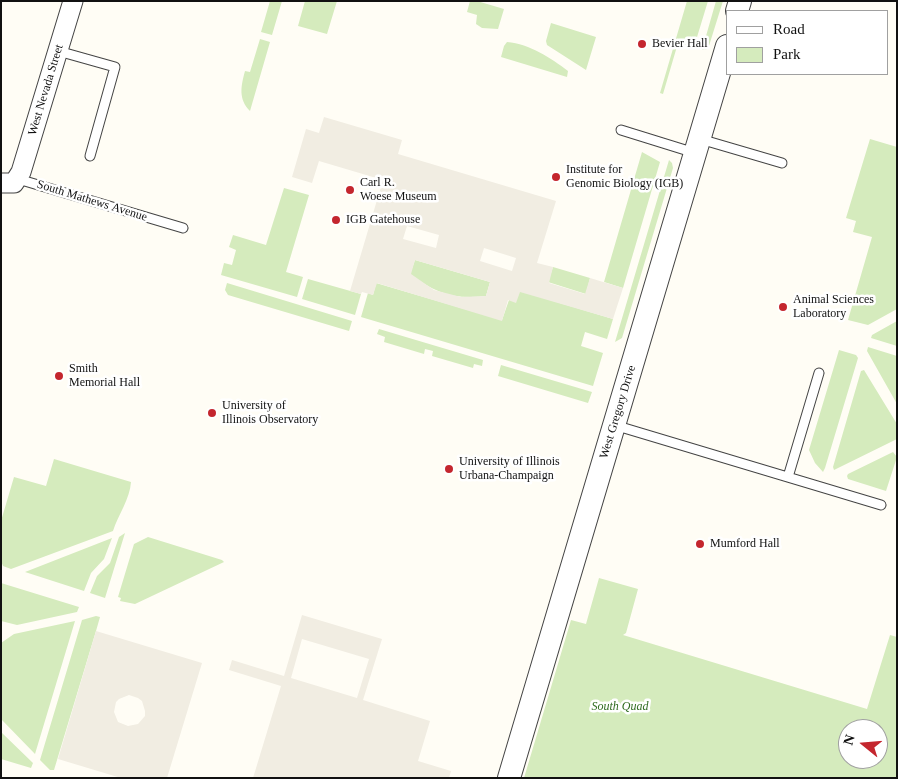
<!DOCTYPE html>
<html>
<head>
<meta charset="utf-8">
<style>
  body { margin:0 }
  #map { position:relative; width:898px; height:779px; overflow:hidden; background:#fffdf5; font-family:Georgia,serif }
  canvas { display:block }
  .frame { position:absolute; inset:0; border:2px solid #111; pointer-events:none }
  .legend { position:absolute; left:726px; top:10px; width:162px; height:65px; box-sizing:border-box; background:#fff; border:1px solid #a0a0a0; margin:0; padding:6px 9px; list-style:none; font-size:15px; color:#111 }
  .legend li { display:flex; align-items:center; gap:10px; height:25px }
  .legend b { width:25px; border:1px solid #a0a0a0 }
  .north { position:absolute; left:838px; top:719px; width:50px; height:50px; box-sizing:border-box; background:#fff; border:1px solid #a0a0a0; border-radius:50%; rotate:287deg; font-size:14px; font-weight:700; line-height:20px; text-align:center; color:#111 }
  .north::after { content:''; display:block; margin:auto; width:18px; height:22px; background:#c4262e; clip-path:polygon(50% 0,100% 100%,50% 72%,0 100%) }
</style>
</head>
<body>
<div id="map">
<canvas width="898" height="779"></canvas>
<div class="frame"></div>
<ul class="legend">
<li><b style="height:6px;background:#fff"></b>Road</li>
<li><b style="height:14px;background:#d5ebbd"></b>Park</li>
</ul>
<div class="north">N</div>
</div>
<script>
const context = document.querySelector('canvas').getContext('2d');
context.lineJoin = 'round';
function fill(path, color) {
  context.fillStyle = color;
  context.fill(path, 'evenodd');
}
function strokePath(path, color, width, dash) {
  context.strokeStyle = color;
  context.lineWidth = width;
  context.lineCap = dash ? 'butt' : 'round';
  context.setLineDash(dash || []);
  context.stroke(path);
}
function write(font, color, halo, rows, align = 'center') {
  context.font = font + ' Georgia,serif';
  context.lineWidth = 5;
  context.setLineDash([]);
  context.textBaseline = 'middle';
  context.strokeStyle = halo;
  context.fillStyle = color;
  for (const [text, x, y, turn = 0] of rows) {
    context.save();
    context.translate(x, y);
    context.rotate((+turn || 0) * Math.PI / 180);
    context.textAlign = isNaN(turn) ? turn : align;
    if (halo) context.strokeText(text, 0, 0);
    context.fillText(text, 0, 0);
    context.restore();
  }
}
fill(new Path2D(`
  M270,1H282L272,35L261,32Z
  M305,1H337L327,34L298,26Z
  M470,1H477L504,9L498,29L482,28L476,24L477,15L467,12Z
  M687,1H708L694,47L678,43L663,94L660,93Z
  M716,1H723L708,49L704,50H702Z
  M551,23L596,37L586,70L547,45L546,41Z
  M260,39L270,42L250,111C238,99 241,86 245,71L250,72Z
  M507,42C530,44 551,58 568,71L567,77L501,57L504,46Z
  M870,139L897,147V309L868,325L848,320L872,237L853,232L856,221L846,218Z
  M642,152L660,162L623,288L604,282Z
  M669,160L672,163L673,168L622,338L615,342Z
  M284,188L309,195L286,272L303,277L297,297L221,275L224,263L232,265L236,250L229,247L233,235L266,245Z
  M415,260L490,282L486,296C455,300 435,293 410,274Z
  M553,267L590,278L586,294L548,282Z
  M308,279L361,294L355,315L302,299Z
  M227,283L352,321L349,331L228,295L225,290Z
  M376,283L502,320L509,300L520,291L613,319L607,339L585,332L581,346L603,353L593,386L361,317L368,293L373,295Z
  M897,321V346L871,338L872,335Z
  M379,329L483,360L482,366L474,364L473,368L432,356L433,351L425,349L424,354L384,342L385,337L377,334Z
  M868,347L897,356V404L867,351Z
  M839,350L856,355L858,358L825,468L823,472L815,463L809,450Z
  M501,365L592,392L588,403L498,376Z
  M864,370L897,424V439L834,470L833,467L861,371Z
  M893,452L897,457L886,491L848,479L847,476L848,474Z
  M54,459L131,482C130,499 118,515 113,531L11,569L3,566L1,561V521L14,477L46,486Z
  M125,533L105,598L90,593L97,576L110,563L119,537Z
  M148,537L222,560L224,562L135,604L120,601L121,598L118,597L134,544Z
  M112,538L104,559L91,573L84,591L25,572Z
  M599,578L638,589L626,633L623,635L867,709L890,635L897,637V778H524L571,620L586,624ZM848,729H878V759H848Z
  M1,583L79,607L77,612L17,625L1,621Z
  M96,616L100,617L96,631L54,770H50L40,760L82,620Z
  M75,621L35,754L1,719V643L14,634Z
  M1,732L33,763L31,768L1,759Z`), '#d5ebbd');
fill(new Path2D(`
  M324,117L402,140L398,154L556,201L537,263L553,267L549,283L585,294L590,278L623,288L613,319L520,292L516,303L508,300L502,321L377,283L373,295L362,292L361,294L350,291L383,180L319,161L312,183L292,177L306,129L319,133ZM407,226L439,235L436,248L403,239ZM484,248L516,258L512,271L480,261ZM415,260L490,282L486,296L461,297L434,290L411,274Z
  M302,615L382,639L363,700L430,721L418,761L451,771L449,778H253L281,686L229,670L232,660L284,676ZM302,639L369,659L357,698L291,678Z
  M96,631L202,663L167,778H121L58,759ZM129,695L138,698L142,701L145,711V716L138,724L128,726L118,722L114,712L116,702L119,699Z`), '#f1ede2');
const service = new Path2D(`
  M58,51L115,67L90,156
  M621,130L695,153
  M700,139L782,163
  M18,179L183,228
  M614,425L881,505
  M788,477L819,373`);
const minor = new Path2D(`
  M1,183H14L21,172L73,1`);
const tertiary = new Path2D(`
  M737,11L740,1
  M509,778L727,46`);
strokePath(service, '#444', 11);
strokePath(minor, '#444', 21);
strokePath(tertiary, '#444', 24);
strokePath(service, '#fff', 9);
strokePath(minor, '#fff', 19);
strokePath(tertiary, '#fff', 22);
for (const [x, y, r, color] of [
  [642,44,5,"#c4262e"],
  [556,177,5,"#c4262e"],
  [350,190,5,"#c4262e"],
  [336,220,5,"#c4262e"],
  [783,307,5,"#c4262e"],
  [59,376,5,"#c4262e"],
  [212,413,5,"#c4262e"],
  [449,469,5,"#c4262e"],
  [700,544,5,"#c4262e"]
]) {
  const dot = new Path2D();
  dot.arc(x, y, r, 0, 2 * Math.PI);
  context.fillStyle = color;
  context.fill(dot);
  strokePath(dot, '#fff', 2);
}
write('12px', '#111', '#fff', [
  ["Bevier Hall",652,44],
  ["Institute for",566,170],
  ["Genomic Biology (IGB)",566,184],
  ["Carl R.",360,183],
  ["Woese Museum",360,197],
  ["IGB Gatehouse",346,220],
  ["Animal Sciences",793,300],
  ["Laboratory",793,314],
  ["Smith",69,369],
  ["Memorial Hall",69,383],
  ["University of",222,406],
  ["Illinois Observatory",222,420],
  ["University of Illinois",459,462],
  ["Urbana-Champaign",459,476],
  ["Mumford Hall",710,544]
], 'left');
write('12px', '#111', '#fff', [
  ["West Nevada Street",46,90,-73],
  ["South Mathews Avenue",92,201,17],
  ["West Gregory Drive",618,412,-73]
]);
write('italic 12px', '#2f6b1f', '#fff', [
  ["South Quad",620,707]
]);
</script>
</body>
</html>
